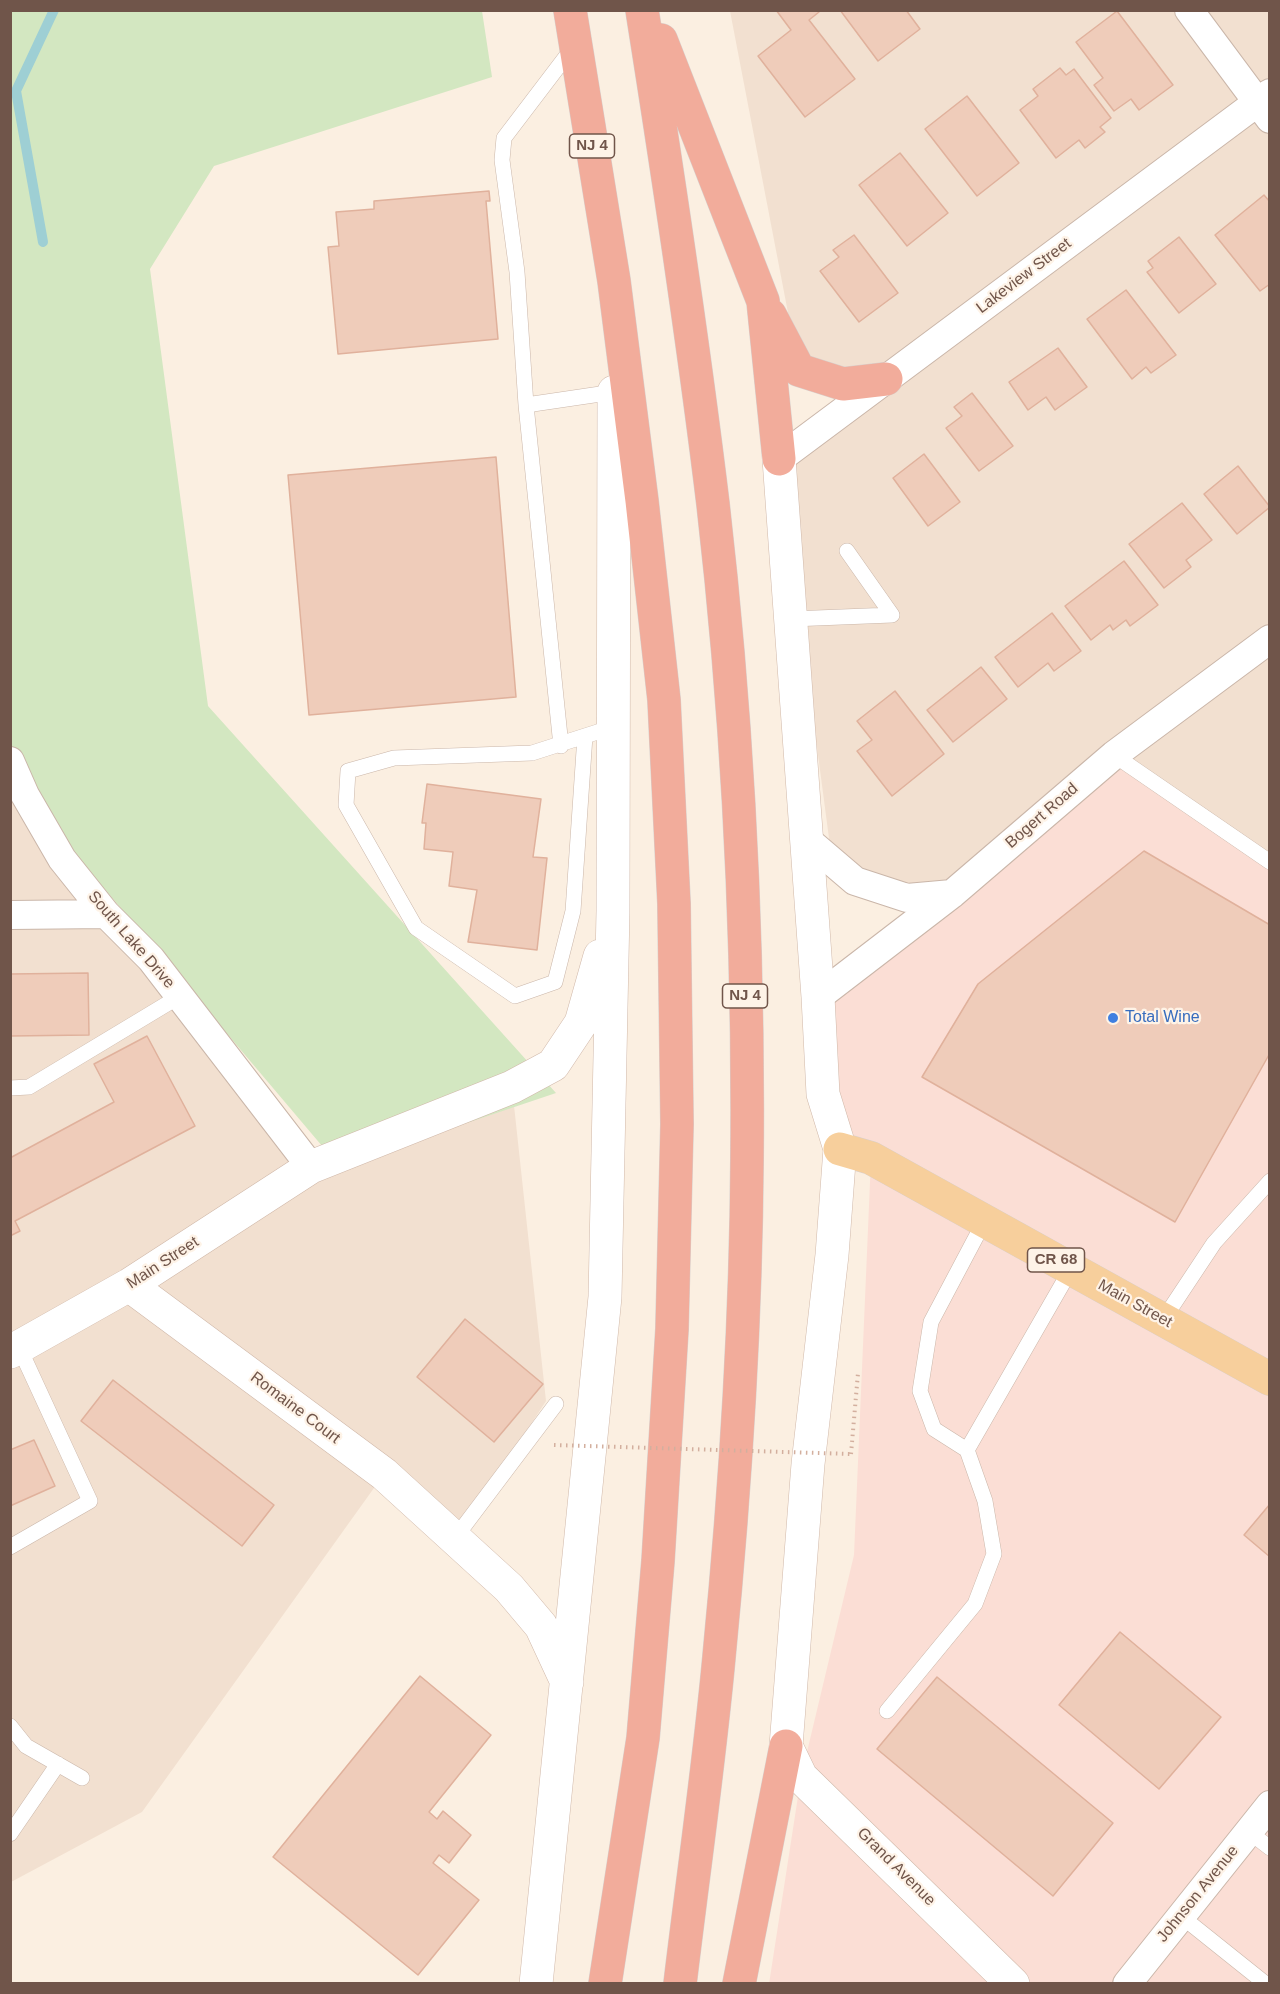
<!DOCTYPE html>
<html>
<head>
<meta charset="utf-8">
<style>
  body { margin:0 }
  #map { position:relative; width:1280px; height:1994px; overflow:hidden; background:#fbefe1; font-family:Arial,sans-serif }
  canvas { display:block }
  .frame { position:absolute; inset:0; border:12px solid #70554a; pointer-events:none }
</style>
</head>
<body>
<div id="map">
<canvas width="1280" height="1994"></canvas>
<div class="frame"></div>
</div>
<script>
const context = document.querySelector('canvas').getContext('2d');
context.lineJoin = 'round';
function fill(path, color) {
  context.fillStyle = color;
  context.fill(path, 'evenodd');
}
function strokePath(path, color, width, dash) {
  context.strokeStyle = color;
  context.lineWidth = width;
  context.lineCap = dash ? 'butt' : 'round';
  context.setLineDash(dash || []);
  context.stroke(path);
}
function write(font, color, halo, rows, align = 'center') {
  context.font = font + ' Arial,sans-serif';
  context.lineWidth = 4.5;
  context.setLineDash([]);
  context.textBaseline = 'middle';
  context.strokeStyle = halo;
  context.fillStyle = color;
  for (const [text, x, y, turn = 0] of rows) {
    context.save();
    context.translate(x, y);
    context.rotate((+turn || 0) * Math.PI / 180);
    context.textAlign = isNaN(turn) ? turn : align;
    if (halo) context.strokeText(text, 0, 0);
    context.fillText(text, 0, 0);
    context.restore();
  }
}
fill(new Path2D(`
  M730,11H1269V862L907,898L832,861L779,459L885,380L799,370Z
  M10,761L25,795L311,1166L512,1087L546,1401L461,1531L384,1474L142,1812L11,1882Z`), '#f2e0d0');
fill(new Path2D(`
  M1114,755L1269,862V1983L769,1984L801,1777L854,1555L871,1159L840,1149L818,997Z`), '#fbded5');
fill(new Path2D(`
  M11,11H482L492,77L214,166L150,269L208,706L556,1093L339,1166L25,795L11,756Z`), '#d3e7c1');
strokePath(new Path2D(`
  M43,242L16,91L54,10`), '#9ecfd4', 10);
const building = new Path2D(`
  M776,10H818L819,12L809,20L855,79L805,117L758,56L791,30Z
  M840,10H906L920,29L878,61Z
  M1117,11L1173,85L1139,110L1131,99L1114,111L1094,85L1103,78L1076,42Z
  M1060,68L1066,75L1074,69L1111,118L1100,127L1105,132L1085,148L1079,140L1056,158L1020,110L1038,96L1033,89Z
  M967,96L1019,163L977,196L925,129Z
  M900,153L948,213L907,246L859,185Z
  M489,191L490,201H486L498,339L338,354L328,247L339,246L336,212L374,209V201Z
  M1264,195L1270,202V284L1260,291L1215,235Z
  M854,235L898,293L859,322L820,271L839,257L833,250Z
  M1179,237L1216,284L1179,313L1147,272L1153,268L1148,261Z
  M1126,290L1176,355L1151,373L1146,367L1132,379L1087,319Z
  M1058,348L1087,387L1055,410L1046,397L1028,410L1009,382Z
  M972,393L1013,446L979,471L946,428L962,416L954,407Z
  M924,454L960,502L928,526L893,478Z
  M496,457L516,697L309,715L288,475Z
  M1238,466L1270,507L1237,534L1204,494Z
  M1182,503L1212,540L1186,560L1191,567L1164,588L1129,544Z
  M1124,561L1158,605L1130,626L1126,620L1113,630L1110,625L1091,640L1065,606Z
  M1052,613L1081,651L1054,671L1048,663L1018,687L995,657Z
  M981,667L1007,699L953,742L927,710Z
  M895,691L944,754L892,796L857,751L872,740L857,721Z
  M427,784L541,799L533,857L547,858L537,950L468,942L477,890L449,886L453,852L424,849L426,823H422Z
  M1144,851L1270,925V1053L1175,1222L922,1077L978,984Z
  M88,973L89,1035L10,1036V974Z
  M147,1036L195,1126L15,1221L20,1231L10,1236V1158L114,1102L94,1064Z
  M465,1319L543,1384L494,1442L417,1377Z
  M113,1380L274,1505L242,1546L81,1421Z
  M34,1440L55,1486L10,1506V1450Z
  M1270,1504V1557L1244,1535Z
  M1120,1632L1221,1717L1159,1789L1059,1705Z
  M420,1676L491,1735L429,1812L437,1819L443,1811L471,1835L449,1863L439,1855L433,1863L479,1900L418,1975L273,1857Z
  M937,1677L1113,1823L1053,1896L877,1749Z`);
fill(building, '#efccba');
strokePath(building, '#e0b19c', 1.5);
const lane = new Path2D(`
  M526,405L614,392
  M791,619L892,615L847,551
  M585,736L573,911L555,982L515,996L416,928L346,805L348,771L394,758L532,753L613,727
  M561,746L526,405L517,272L502,160L504,138L574,46
  M1114,755L1270,862
  M10,1088L29,1087L180,996
  M1163,1320L1214,1243L1270,1181
  M967,1450L934,1429L920,1391L931,1322L985,1220
  M455,1538L556,1404
  M10,1547L90,1501L19,1347
  M887,1711L975,1604L994,1554L985,1501L967,1450L1071,1269
  M10,1726L26,1746L82,1778
  M1248,1831L1270,1848
  M10,1834L58,1764
  M1181,1916L1266,1984`);
const street = new Path2D(`
  M1189,10L1270,119
  M779,459L1270,93
  M10,761L25,795L62,859L106,914L151,959L311,1167
  M807,840L855,881L907,898L952,894
  M10,915L106,914
  M818,997L952,894L1114,755L1270,639
  M1127,1984L1270,1805`);
const secondary = new Path2D(`
  M779,459L818,997L823,1094L840,1149L832,1255L808,1464L786,1746L801,1777L1013,1984
  M129,1285L384,1474L509,1588L541,1626L567,1682
  M10,1352L129,1285L311,1167L512,1087L553,1065L581,1023L600,956
  M536,1984L605,1297L613,911L614,392`);
const primary = new Path2D(`
  M840,1149L871,1158L1270,1379`);
const highway = new Path2D(`
  M570,10L614,281L642,501L664,700L674,904L677,1124L672,1329L658,1561L643,1738L605,1984
  M642,10C668,174 693,339 713,504C738,721 749,941 747,1160C746,1325 735,1493 719,1657C709,1766 693,1875 680,1984
  M661,40L763,301L779,459
  M770,315L799,370L843,384L886,379
  M739,1984L786,1746`);
strokePath(lane, '#cab6a9', 16);
strokePath(street, '#cab6a9', 30);
strokePath(secondary, '#d0b8a9', 34);
strokePath(primary, '#d7cfcc', 34);
strokePath(highway, '#d7cfcc', 34);
strokePath(new Path2D(`
  M851,1454L858,1373`), '#d3af9e', 4, [1.5, 4.5]);
strokePath(lane, '#fff', 15);
strokePath(street, '#fff', 28);
strokePath(secondary, '#fff', 33);
strokePath(primary, '#f7cf9c', 33);
strokePath(highway, '#f2ac9b', 33);
strokePath(new Path2D(`
  M554,1445L851,1454`), '#d3af9e', 4, [1.5, 4.5]);
for (const [x, y, r, color] of [
  [1113,1018,6,"#3f7fe0"]
]) {
  const dot = new Path2D();
  dot.arc(x, y, r, 0, 2 * Math.PI);
  context.fillStyle = color;
  context.fill(dot);
  strokePath(dot, '#fef3e7', 2);
}
for (const [x, y, w] of [
  [592,146,45],
  [745,996,45],
  [1056,1260,57]
]) {
  const box = new Path2D();
  box.roundRect(x - w / 2, y - 12, w, 24, 4.5);
  context.fillStyle = '#fef3e7';
  context.fill(box);
  strokePath(box, '#70554a', 1.5);
}
write('bold 15px', '#70554a', null, [
  ["NJ 4",592,146],
  ["NJ 4",745,996],
  ["CR 68",1056,1260]
]);
write('16px', '#70554a', '#fef3e7', [
  ["Lakeview Street",1024,276,-37],
  ["Bogert Road",1042,816,-41],
  ["South Lake Drive",131,940,49],
  ["Main Street",163,1263,-33],
  ["Main Street",1135,1304,29],
  ["Romaine Court",295,1408,37],
  ["Grand Avenue",896,1867,45],
  ["Johnson Avenue",1198,1894,-51]
]);
write('16px', '#366cbe', '#fef3e7', [
  ["Total Wine",1125,1018]
], 'left');
</script>
</body>
</html>
